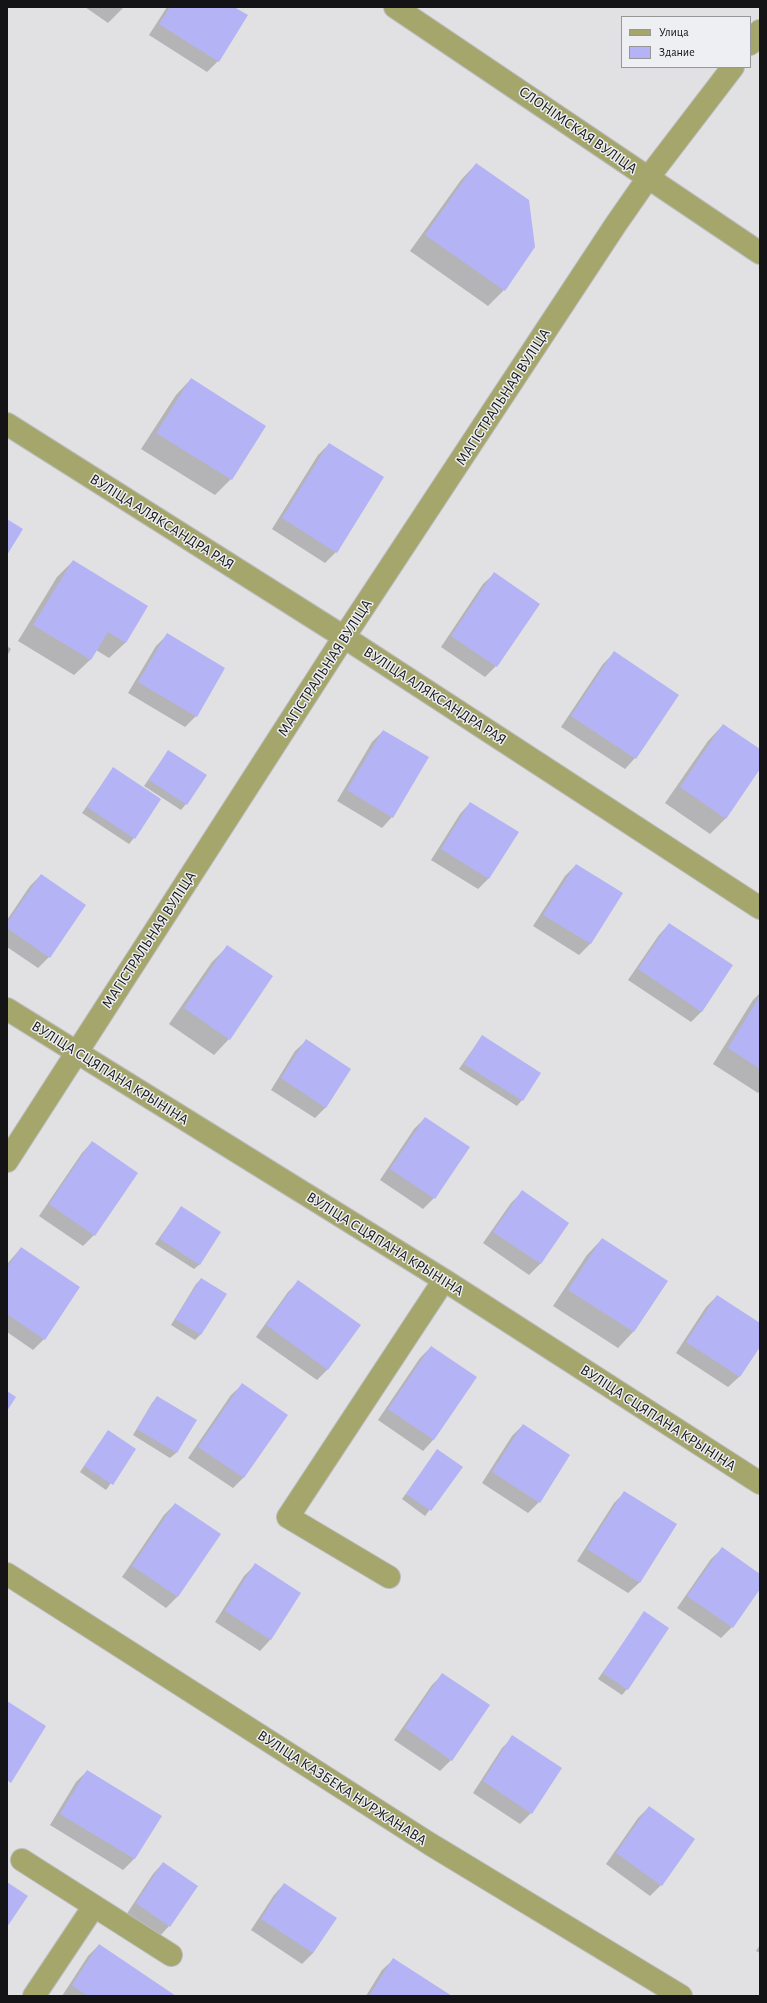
<!DOCTYPE html>
<html>
<head>
<meta charset="utf-8">
<style>
  body { margin:0 }
  #map { position:relative; width:767px; height:2003px; overflow:hidden; background:#e1e1e4; font-family:"Alegreya Sans",sans-serif }
  canvas { display:block }
  .frame { position:absolute; inset:0; border:8px solid #141416; pointer-events:none }
  .legend { position:absolute; left:621px; top:16px; width:130px; height:52px; box-sizing:border-box; background:#eeeff2; border:1px solid #97979a; margin:0; padding:5px 7px; list-style:none; font-size:12px; color:#141416 }
  .legend li { display:flex; align-items:center; gap:8px; height:20px }
  .legend b { width:20px; border:1px solid #97979a }
</style>
</head>
<body>
<div id="map">
<canvas width="767" height="2003"></canvas>
<div class="frame"></div>
<ul class="legend">
<li><b style="height:5px;background:#a4a66b"></b>Улица</li>
<li><b style="height:11px;background:#b3b3f6"></b>Здание</li>
</ul>
</div>
<script>
const context = document.querySelector('canvas').getContext('2d');
context.lineJoin = 'round';
function fill(path, color) {
  context.fillStyle = color;
  context.fill(path, 'evenodd');
}
function strokePath(path, color, width, dash) {
  context.strokeStyle = color;
  context.lineWidth = width;
  context.lineCap = dash ? 'butt' : 'round';
  context.setLineDash(dash || []);
  context.stroke(path);
}
function write(font, color, halo, rows, align = 'center') {
  context.font = font + ' "Alegreya Sans",sans-serif';
  context.lineWidth = 3;
  context.setLineDash([]);
  context.textBaseline = 'middle';
  context.strokeStyle = halo;
  context.fillStyle = color;
  for (const [text, x, y, turn = 0] of rows) {
    context.save();
    context.translate(x, y);
    context.rotate((+turn || 0) * Math.PI / 180);
    context.textAlign = isNaN(turn) ? turn : align;
    if (halo) context.strokeText(text, 0, 0);
    context.fillText(text, 0, 0);
    context.restore();
  }
}
fill(new Path2D(`
  M85,7H124L108,23Z
  M167,7H233L218,61L207,72L149,35Z
  M476,164L504,290L488,306L410,251L461,180Z
  M191,379L231,479L215,495L141,449L176,395Z
  M329,444L336,552L325,563L272,529L318,455Z
  M73,561L147,607L125,643L109,658L96,650L90,660L74,675L18,641L57,577Z
  M494,574L496,666L485,677L441,647L483,584Z
  M167,635L196,716L185,727L128,693L156,646Z
  M7,646L11,649L7,656Z
  M614,653L635,758L625,769L561,727L603,664Z
  M723,725L760,750V767L726,818L710,834L665,803L708,741Z
  M383,731L392,817L382,828L337,801L372,742Z
  M168,751L186,804L181,810L144,786Z
  M113,768L134,838L129,844L82,813Z
  M470,803L489,878L478,889L431,860L460,814Z
  M576,865L621,893L590,944L579,955L533,926L565,876Z
  M41,875L49,957L38,968L7,947V920L30,886Z
  M669,924L702,1011L691,1022L628,980L659,935Z
  M228,946L229,1039L214,1055L169,1024L212,962Z
  M760,993V1091L758,1093L713,1064L753,1000Z
  M482,1036L522,1100L517,1106L459,1069Z
  M306,1041L326,1107L315,1118L271,1090L295,1051Z
  M425,1118L468,1147L434,1198L423,1209L380,1180L414,1129Z
  M92,1142L94,1235L83,1246L39,1216L82,1153Z
  M522,1192L568,1224L540,1264L529,1275L483,1243L511,1203Z
  M181,1207L200,1264L194,1269L155,1244Z
  M602,1239L666,1281L633,1332L618,1348L553,1306L587,1255Z
  M21,1248L44,1339L33,1350L7,1332V1264Z
  M201,1279L226,1294L200,1335L195,1340L171,1325L196,1284Z
  M299,1281L328,1369L317,1380L256,1337L288,1292Z
  M717,1296L760,1324V1345L739,1377L728,1387L676,1353L706,1307Z
  M431,1347L476,1377L433,1440L423,1451L378,1420L420,1358Z
  M242,1385L244,1477L233,1488L188,1458L231,1395Z
  M157,1397L195,1420L176,1453L170,1458L133,1435L152,1403Z
  M523,1425L539,1502L528,1513L482,1483L512,1436Z
  M108,1431L135,1449L106,1490L80,1472Z
  M437,1451L461,1468L425,1516L402,1499Z
  M625,1492L676,1525L639,1583L628,1593L577,1561L614,1503Z
  M175,1504L220,1534L177,1597L166,1608L122,1577L164,1515Z
  M722,1549L760,1575V1587L732,1627L721,1638L677,1608L711,1559Z
  M255,1565L300,1593L270,1640L260,1651L215,1622L244,1576Z
  M644,1613L627,1689L622,1695L598,1679Z
  M443,1674L451,1760L440,1771L394,1740L432,1685Z
  M513,1737L531,1813L520,1824L473,1793L502,1748Z
  M87,1771L160,1816L134,1859L123,1870L50,1825L76,1782Z
  M649,1807L661,1885L650,1896L606,1864L638,1818Z
  M163,1863L169,1926L159,1937L126,1915L153,1874Z
  M284,1884L336,1918L313,1953L302,1964L251,1930L274,1895Z
  M99,1945L174,1996H62L88,1956Z
  M760,1945V1953L756,1951Z
  M393,1960L451,1996H366L382,1970Z`), '#0003');
fill(new Path2D(`
  M170,7H234L248,15L219,62L159,24Z
  M476,163L529,200L535,247L505,291L425,235Z
  M191,378L266,426L232,480L156,433Z
  M329,443L384,477L337,553L282,518Z
  M7,519L23,529L7,555Z
  M73,560L148,606L126,643L108,632L91,660L33,625Z
  M494,572L540,604L497,667L451,636Z
  M167,633L225,668L197,717L138,682Z
  M614,651L679,695L636,759L571,716Z
  M723,724L760,749V769L726,819L680,787Z
  M383,730L429,757L393,818L347,790Z
  M168,750L207,775L187,805L149,780Z
  M113,767L161,799L135,839L87,807Z
  M470,802L519,832L489,879L441,849Z
  M576,864L623,893L591,944L543,915Z
  M41,874L86,905L50,958L7,928V923Z
  M669,923L733,965L702,1012L638,969Z
  M227,945L273,976L230,1040L184,1008Z
  M760,996V1069L728,1048Z
  M482,1035L541,1073L523,1101L464,1064Z
  M306,1039L351,1069L326,1108L281,1078Z
  M425,1117L470,1147L435,1199L390,1169Z
  M92,1141L138,1173L95,1236L49,1204Z
  M522,1190L569,1223L541,1264L493,1232Z
  M181,1206L221,1232L200,1265L160,1239Z
  M602,1238L668,1281L634,1332L568,1290Z
  M21,1247L80,1287L45,1340L7,1314V1268Z
  M201,1278L227,1294L201,1335L175,1319Z
  M298,1280L361,1325L328,1370L266,1325Z
  M717,1295L760,1323V1347L740,1377L686,1342Z
  M431,1346L477,1377L434,1440L388,1409Z
  M242,1383L288,1415L244,1478L198,1447Z
  M7,1391L16,1397L7,1411Z
  M157,1396L197,1420L177,1453L137,1429Z
  M523,1424L570,1455L540,1503L492,1472Z
  M108,1430L136,1449L113,1485L84,1466Z
  M437,1449L463,1467L431,1511L406,1494Z
  M624,1491L677,1524L640,1583L587,1549Z
  M175,1503L221,1534L178,1597L132,1566Z
  M722,1547L760,1574V1589L733,1628L687,1596Z
  M255,1563L301,1593L271,1640L225,1611Z
  M644,1611L669,1628L628,1690L603,1673Z
  M442,1673L490,1705L452,1761L405,1728Z
  M7,1701L46,1726L11,1783L7,1780Z
  M512,1735L562,1768L532,1814L483,1781Z
  M87,1770L162,1816L135,1859L60,1814Z
  M649,1806L695,1839L662,1886L616,1853Z
  M163,1862L198,1886L170,1927L136,1903Z
  M7,1882L28,1896L7,1927Z
  M284,1883L337,1918L313,1953L261,1919Z
  M99,1944L176,1996H85L86,1995L72,1985Z
  M393,1958L452,1996H369Z`), '#b3b3f6');
const minor = new Path2D(`
  M395,7L760,253
  M750,44L760,31
  M7,424L344,637L760,908
  M7,1009L444,1280L760,1483
  M7,1161L344,637L616,224L648,178L733,67
  M7,1574L430,1844L681,1996
  M389,1577L288,1517L444,1280
  M22,1860L171,1955
  M34,1996L94,1906`);
strokePath(minor, '#bcbcbf', 24);
strokePath(minor, '#a4a66b', 22);
write('15px', '#141416', '#eeeff2', [
  ["СЛОНІМСКАЯ ВУЛІЦА",578,130,35],
  ["МАГІСТРАЛЬНАЯ ВУЛІЦА",503,397,-57],
  ["ВУЛІЦА АЛЯКСАНДРА РАЯ",162,522,32],
  ["МАГІСТРАЛЬНАЯ ВУЛІЦА",325,668,-57],
  ["ВУЛІЦА АЛЯКСАНДРА РАЯ",435,696,33],
  ["МАГІСТРАЛЬНАЯ ВУЛІЦА",149,940,-57],
  ["ВУЛІЦА СЦЯПАНА КРЫНІНА",110,1073,32],
  ["ВУЛІЦА СЦЯПАНА КРЫНІНА",385,1244,32],
  ["ВУЛІЦА СЦЯПАНА КРЫНІНА",658,1418,33],
  ["ВУЛІЦА КАЗБЕКА НУРЖАНАВА",342,1788,33]
]);
</script>
</body>
</html>
